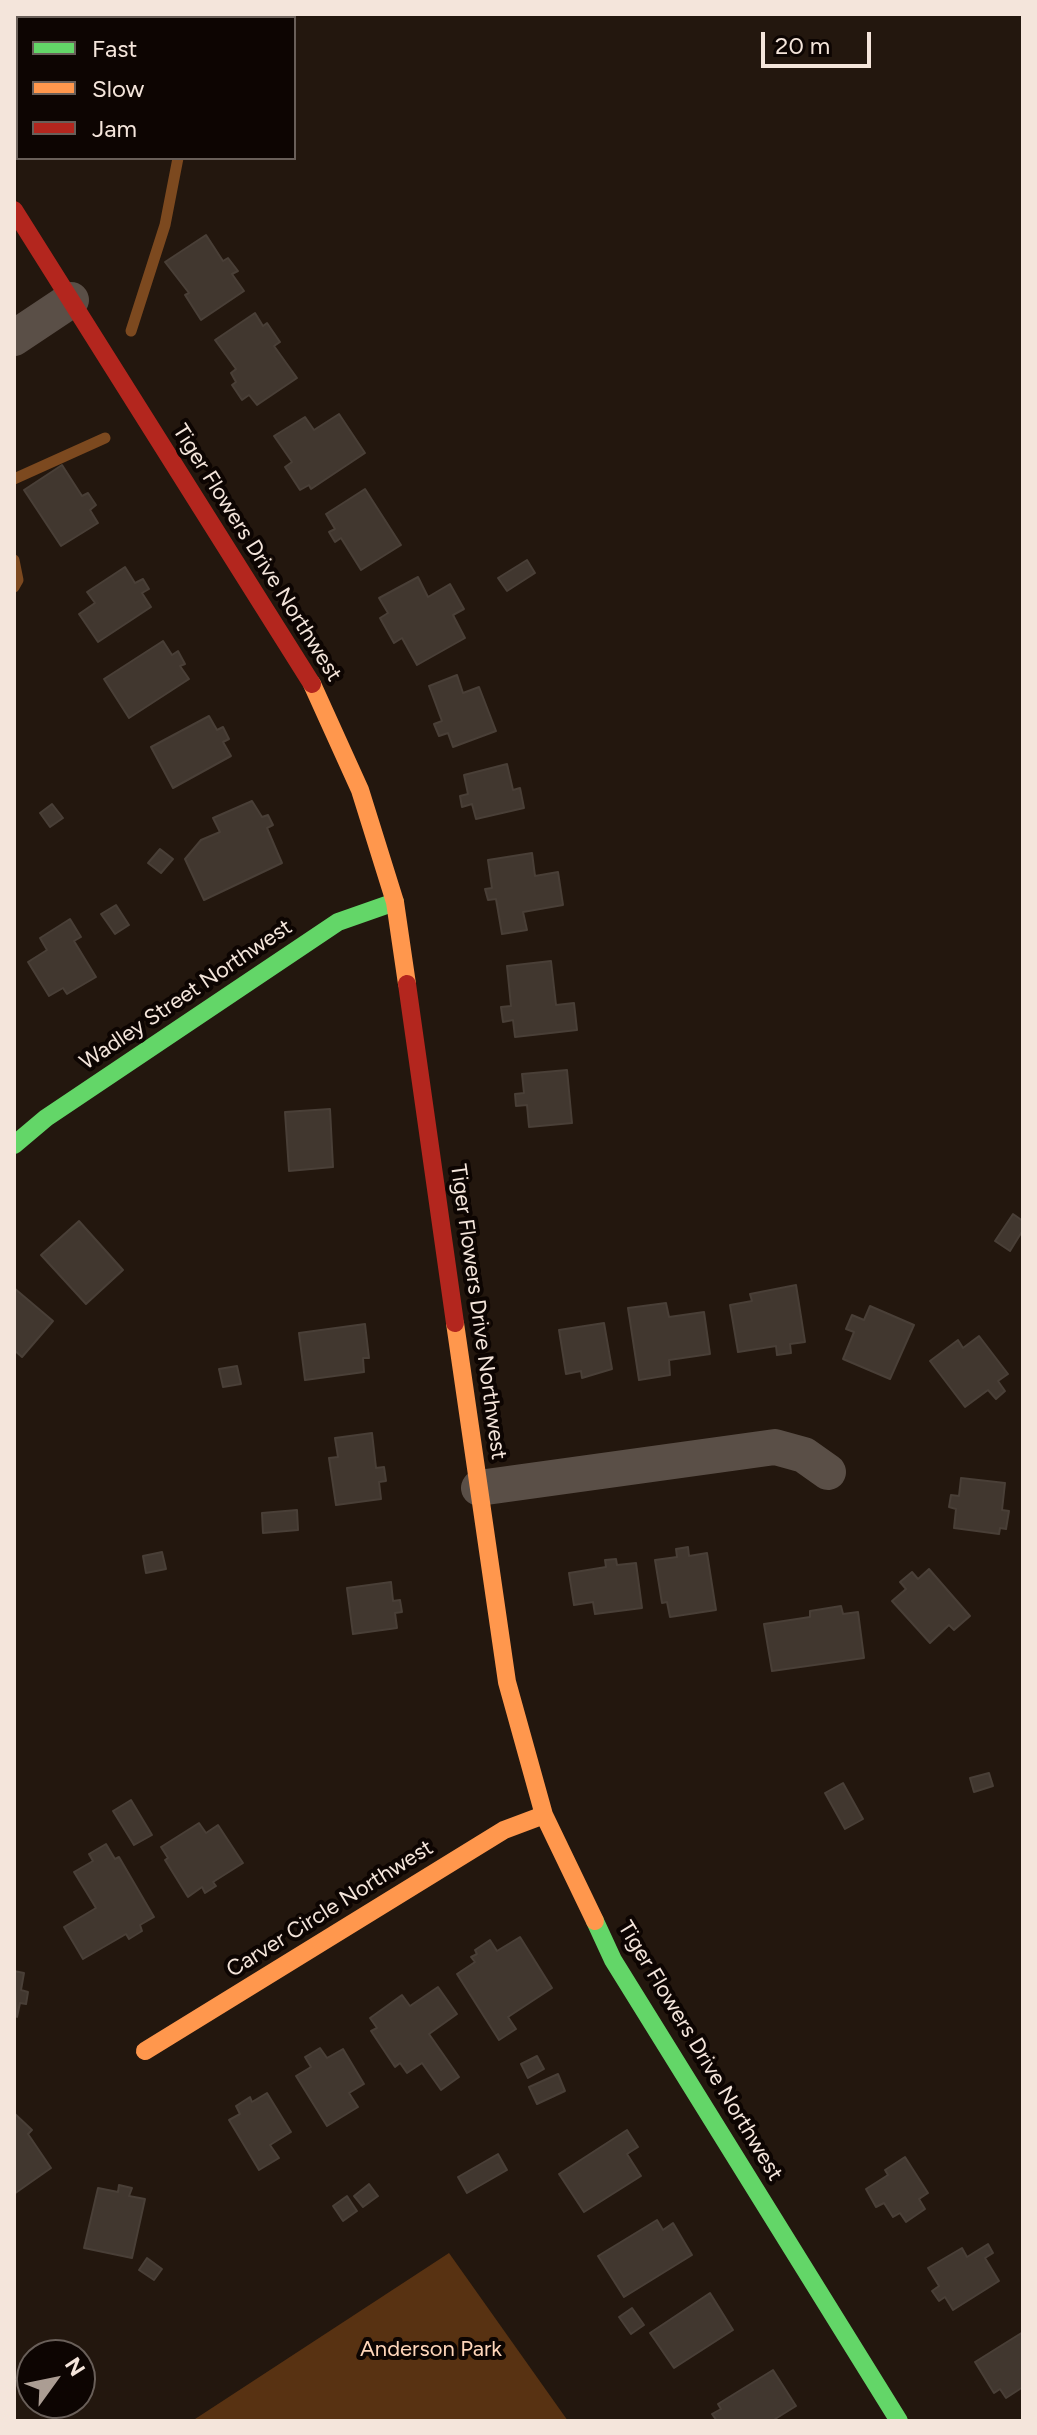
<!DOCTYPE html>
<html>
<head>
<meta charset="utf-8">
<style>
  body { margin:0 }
  #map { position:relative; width:1037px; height:2435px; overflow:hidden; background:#23170e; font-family:Figtree,sans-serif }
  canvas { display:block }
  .frame { position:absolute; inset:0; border:16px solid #f4e5db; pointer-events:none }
  .legend { position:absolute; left:16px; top:16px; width:280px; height:144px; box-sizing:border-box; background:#0d0502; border:2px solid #695f59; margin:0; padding:10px 14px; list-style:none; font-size:24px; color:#f4e5db }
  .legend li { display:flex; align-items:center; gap:16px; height:40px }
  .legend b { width:40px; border:2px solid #695f59 }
  .north { position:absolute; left:16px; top:2339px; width:80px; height:80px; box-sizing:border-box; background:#0d0502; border:2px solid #695f59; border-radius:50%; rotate:57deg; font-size:22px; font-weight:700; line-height:32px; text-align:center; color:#f4e5db }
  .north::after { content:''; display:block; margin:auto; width:28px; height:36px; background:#ab9d93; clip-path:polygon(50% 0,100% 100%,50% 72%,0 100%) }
  .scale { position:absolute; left:761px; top:32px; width:110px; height:36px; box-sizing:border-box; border:4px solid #f4e5db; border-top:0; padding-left:10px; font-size:24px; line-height:28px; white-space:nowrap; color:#f4e5db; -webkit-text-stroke:6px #0d0502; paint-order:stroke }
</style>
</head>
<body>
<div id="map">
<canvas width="1037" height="2435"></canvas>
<div class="frame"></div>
<ul class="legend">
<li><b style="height:10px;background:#63d668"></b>Fast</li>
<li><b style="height:10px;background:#ff974d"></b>Slow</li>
<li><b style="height:10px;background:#b3261e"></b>Jam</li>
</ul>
<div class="north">N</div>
<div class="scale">20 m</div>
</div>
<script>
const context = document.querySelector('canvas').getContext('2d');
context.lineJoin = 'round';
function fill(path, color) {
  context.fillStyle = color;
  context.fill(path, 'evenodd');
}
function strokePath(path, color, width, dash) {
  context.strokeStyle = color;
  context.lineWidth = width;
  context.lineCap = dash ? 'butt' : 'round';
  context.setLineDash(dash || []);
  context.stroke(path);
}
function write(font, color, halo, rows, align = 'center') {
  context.font = font + ' Figtree,sans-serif';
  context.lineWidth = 8;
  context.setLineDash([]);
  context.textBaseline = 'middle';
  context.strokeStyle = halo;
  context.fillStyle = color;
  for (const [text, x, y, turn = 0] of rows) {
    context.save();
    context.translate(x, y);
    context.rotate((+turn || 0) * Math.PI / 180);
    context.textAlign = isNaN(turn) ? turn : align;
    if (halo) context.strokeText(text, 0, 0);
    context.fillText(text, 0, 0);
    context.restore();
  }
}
fill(new Path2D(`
  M449,2253L568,2421H192Z`), '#583212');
strokePath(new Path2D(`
  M191,18L192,14
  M131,331L165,225L178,158
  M14,479L105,438
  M14,560L18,580L14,587`), '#7c491f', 11);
const building = new Path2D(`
  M206,235L223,261L228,258L238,271L232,274L244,291L201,320L185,295L189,293L165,262Z
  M255,313L263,326L267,323L280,342L274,346L297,378L257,405L249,395L242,400L232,385L236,382L231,373L236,369L215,340Z
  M339,414L365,453L311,489L309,485L300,490L285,467L292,462L274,436L305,417L314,430Z
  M62,465L82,496L88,493L96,505L90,510L98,523L61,546L24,490Z
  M365,489L401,545L361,570L341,538L335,542L329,532L335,529L326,514Z
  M527,560L535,573L507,591L498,578Z
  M125,567L135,583L143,579L149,589L142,593L151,607L98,642L79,614L95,603L87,592Z
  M418,577L428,597L450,584L464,609L453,615L465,638L417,665L402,638L394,643L380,618L388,613L379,598Z
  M163,641L172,655L178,651L185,664L180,666L189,679L129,718L104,679Z
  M457,675L463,693L479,687L496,731L453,747L448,733L439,736L434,724L442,721L429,686Z
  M209,716L217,730L223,727L229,739L223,742L231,756L173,788L151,747Z
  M507,764L513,790L520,788L524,808L476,819L472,804L462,807L460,796L468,794L464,775Z
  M252,801L262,817L268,815L273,825L267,828L282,863L204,900L185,859L201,840L220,832L213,818Z
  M52,804L63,818L50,827L40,813Z
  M160,849L173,859L161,873L148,863Z
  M532,853L535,876L558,872L563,905L523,912L527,930L502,934L496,899L488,900L485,889L492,888L488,860Z
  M116,905L129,925L115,934L101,914Z
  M70,919L81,937L74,941L96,977L67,994L63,988L49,996L28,962L47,950L40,938Z
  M551,961L556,1005L574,1003L577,1030L515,1037L513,1020L503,1022L501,1007L511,1006L507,966Z
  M567,1070L572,1123L529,1127L527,1105L516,1106L515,1094L524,1093L522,1074Z
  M330,1109L333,1167L289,1171L285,1112Z
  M1013,1214L1023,1221V1230L1010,1251L995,1241Z
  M79,1221L123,1270L86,1304L41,1255Z
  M796,1285L805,1342L790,1344L791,1353L777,1355L776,1346L738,1352L730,1305L752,1301L750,1294Z
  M14,1288L53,1321L22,1357L14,1350Z
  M666,1303L669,1317L704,1312L710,1354L669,1360L670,1375L639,1380L628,1308Z
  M870,1306L914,1325L890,1379L843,1359L854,1332L846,1329L852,1315L864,1320Z
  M604,1323L612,1369L582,1378L581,1371L566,1374L559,1330Z
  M365,1324L369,1358H363L364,1372L305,1380L299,1333Z
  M979,1336L1008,1374L998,1381L1005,1391L996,1399L988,1390L965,1407L930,1361L958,1340L963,1348Z
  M237,1366L241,1384L223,1387L219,1369Z
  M372,1433L376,1468L384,1467L386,1481L379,1482L381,1499L336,1505L329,1458L338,1457L335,1438Z
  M961,1478L1005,1483L1002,1510L1009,1511L1006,1529L1000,1528L999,1534L954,1528L956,1509L949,1507L951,1495L959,1496Z
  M297,1510L298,1530L263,1533L262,1513Z
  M688,1547L689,1556L707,1553L716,1610L670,1617L667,1602L662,1603L655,1560L677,1557L676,1549Z
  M162,1552L166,1569L146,1573L143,1556Z
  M616,1559L617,1565L636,1563L642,1608L595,1614L593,1602L574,1605L569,1573L606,1567L605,1560Z
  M929,1569L970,1616L954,1630L949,1625L930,1643L892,1601L906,1589L900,1582L912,1572L918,1579Z
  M391,1582L393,1601L400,1600L402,1612L395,1613L397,1628L353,1634L347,1588Z
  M841,1606L843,1614L858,1612L864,1658L772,1671L764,1624L810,1617V1611Z
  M989,1773L993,1786L974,1792L970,1778Z
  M843,1783L863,1819L845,1829L825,1793Z
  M131,1800L152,1835L134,1845L113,1811Z
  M199,1823L206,1833L218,1825L243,1863L213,1882L216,1886L205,1893L202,1887L188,1897L165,1860L168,1858L161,1847Z
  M106,1844L115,1859L119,1857L154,1917L140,1925L142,1931L129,1939L126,1934L83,1959L64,1927L96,1908L74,1872L93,1861L89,1854Z
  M520,1937L552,1988L508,2017L516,2029L499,2040L457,1974L475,1962L471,1957L477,1954L475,1950L490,1940L497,1951Z
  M14,1971L24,1973L21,1990L28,1992L26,2004L20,2003L17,2017Z
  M438,1987L457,2014L429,2034L459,2077L441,2090L422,2063L407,2073L400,2063L395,2067L371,2031L377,2028L370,2018L402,1995L410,2006Z
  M320,2048L327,2058L343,2049L364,2084L349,2093L358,2107L327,2126L296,2076L311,2067L305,2057Z
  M537,2056L544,2069L528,2078L521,2064Z
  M558,2074L565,2091L537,2104L529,2087Z
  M267,2093L291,2132L270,2145L279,2158L259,2170L229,2120L240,2114L236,2106L250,2097L252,2102Z
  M14,2113L32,2130L28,2134L51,2168L14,2194Z
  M627,2130L638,2147L627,2154L641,2176L584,2212L559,2174Z
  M498,2154L507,2170L467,2193L458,2177Z
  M905,2157L928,2193L919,2199L925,2209L906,2222L900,2213L893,2217L884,2203L876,2207L866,2189L888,2175L885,2170Z
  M369,2184L378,2196L363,2207L354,2196Z
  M119,2185L132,2188L129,2196L145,2199L132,2258L84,2248L98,2188L118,2192Z
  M347,2196L357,2211L343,2221L333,2206Z
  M657,2220L663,2230L673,2223L692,2255L624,2297L598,2256Z
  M988,2244L993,2253L985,2258L999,2281L953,2310L945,2297L939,2301L932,2291L939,2286L928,2268L962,2248L967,2257Z
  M147,2258L162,2269L154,2280L139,2270Z
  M710,2293L733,2330L674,2368L650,2333Z
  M632,2308L644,2325L631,2334L619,2317Z
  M1023,2332V2387L1006,2398L1000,2389L994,2393L975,2362Z
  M773,2370L796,2406L772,2421H717L712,2414L721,2409L718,2404Z`);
fill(building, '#41372f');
strokePath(building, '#493f37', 2);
strokePath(new Path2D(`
  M14,338L71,300
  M479,1488L775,1447L804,1455L828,1472`), '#5a4f47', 36);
strokePath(new Path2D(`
  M14,1145L46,1118L338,922L395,902
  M595,1921L613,1960L899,2421`), '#63d668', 18);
strokePath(new Path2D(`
  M312,684L360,790L395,902L407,984
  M455,1323L507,1682L544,1815L595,1921
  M145,2051L504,1830L544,1815`), '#ff974d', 18);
strokePath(new Path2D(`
  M14,210L312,684
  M407,984L455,1323`), '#b3261e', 18);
write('22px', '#f4e5db', '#0d0502', [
  ["Tiger Flowers Drive Northwest",257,553,58],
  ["Wadley Street Northwest",186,995,-34],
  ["Tiger Flowers Drive Northwest",478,1312,82],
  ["Carver Circle Northwest",330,1909,-32],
  ["Tiger Flowers Drive Northwest",700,2051,59]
]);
write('22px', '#ffd6ba', '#0d0502', [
  ["Anderson Park",431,2350]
]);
</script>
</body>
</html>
